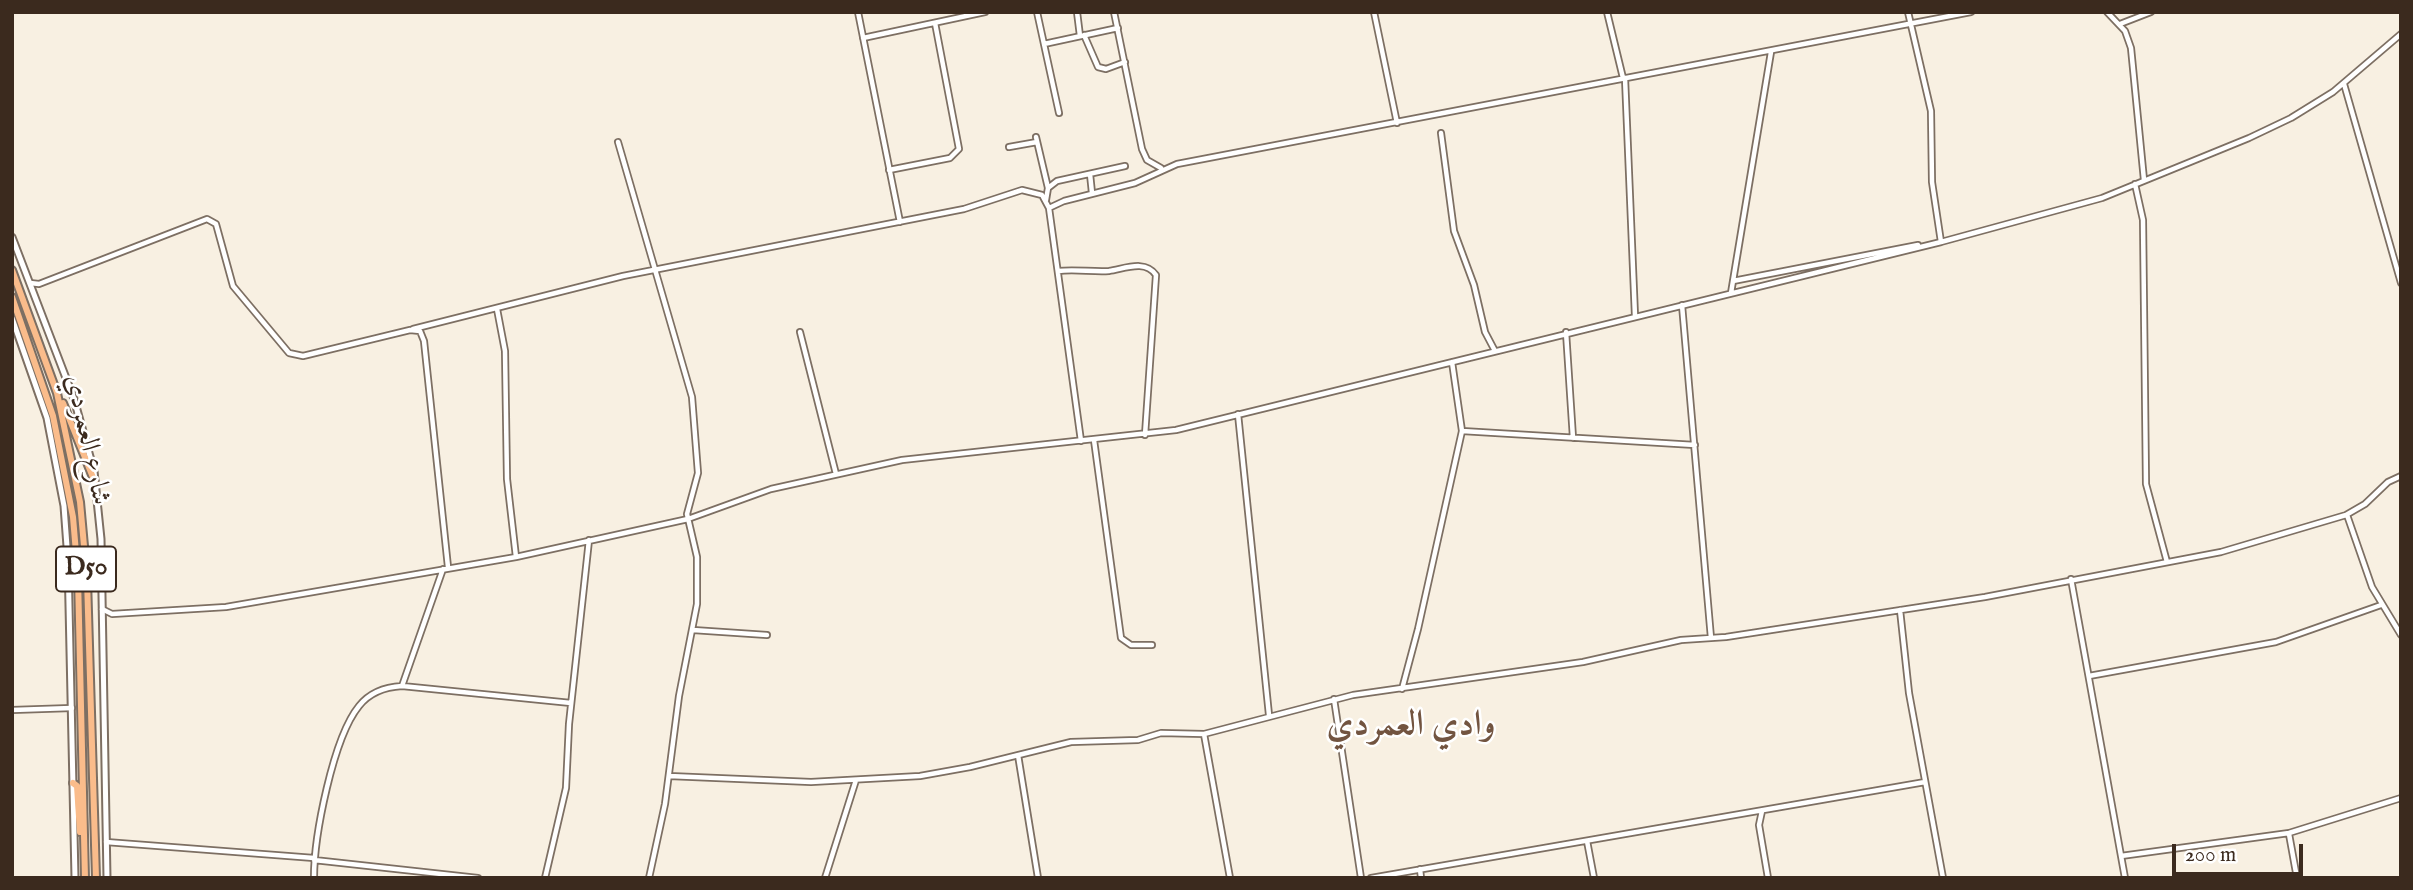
<!DOCTYPE html>
<html>
<head>
<meta charset="utf-8">
<style>
  body { margin:0 }
  #map { position:relative; width:2413px; height:890px; overflow:hidden; background:#f8f0e2; font-family:"IM FELL English",serif }
  canvas { display:block }
  .frame { position:absolute; inset:0; border:14px solid #3b2a1e; pointer-events:none }
  .scale { position:absolute; left:2172px; top:844px; width:131px; height:32px; box-sizing:border-box; border:4px solid #3b2a1e; border-top:0; padding-left:9px; font-size:21px; line-height:24px; white-space:nowrap; color:#3b2a1e; -webkit-text-stroke:5px #fff; paint-order:stroke }
</style>
</head>
<body>
<div id="map">
<canvas width="2413" height="890"></canvas>
<div class="frame"></div>
<div class="scale">200 m</div>
</div>
<script>
const context = document.querySelector('canvas').getContext('2d');
context.lineJoin = 'round';
function strokePath(path, color, width, dash) {
  context.strokeStyle = color;
  context.lineWidth = width;
  context.lineCap = dash ? 'butt' : 'round';
  context.setLineDash(dash || []);
  context.stroke(path);
}
function write(font, color, halo, rows, align = 'center') {
  context.font = font + ' "IM FELL English",Amiri,serif';
  context.lineWidth = 5;
  context.setLineDash([]);
  context.textBaseline = 'middle';
  context.strokeStyle = halo;
  context.fillStyle = color;
  for (const [text, x, y, turn = 0] of rows) {
    context.save();
    context.translate(x, y);
    context.rotate((+turn || 0) * Math.PI / 180);
    context.textAlign = isNaN(turn) ? turn : align;
    if (halo) context.strokeText(text, 0, 0);
    context.fillText(text, 0, 0);
    context.restore();
  }
}
const minor = new Path2D(`
  M858,12L900,222
  M1037,12L1059,113
  M1077,12L1080,36
  M1114,12L1142,149L1147,160L1161,168
  M1374,12L1397,123
  M1607,12L1623,78
  M1908,12L1931,111L1932,182L1941,242
  M2107,12L2125,31L2131,48L2144,180
  M2120,24L2151,12
  M1084,35L1098,67L1106,69L1125,62
  M863,38L985,12
  M1044,44L1118,28
  M1625,78L1635,316
  M2344,84L2401,283
  M1441,133L1454,231L1474,285L1485,332L1495,351
  M1036,137L1048,188
  M618,142L692,397L698,473L687,514L697,557V604L679,696L665,804L649,878
  M1009,147L1037,142
  M889,170L950,158L959,149L935,23
  M1090,174L1092,193
  M2135,184L2143,220L2146,484L2167,562
  M1046,200L1048,188L1057,181L1125,166
  M1049,208L1064,201L1135,183L1177,164L1971,12
  M1058,271C1075,269 1092,272 1109,271C1124,269 1145,259 1156,275L1145,435
  M1733,281L1918,245
  M30,283L39,284L207,219L216,224L233,286L289,353L303,356L410,330L420,331L424,341L448,567
  M1731,293L1771,52
  M1682,305L1711,638
  M497,309L505,351L507,479L516,557
  M413,329L623,276L964,209L1022,190L1042,195L1049,208L1081,441
  M800,332L836,474
  M1566,332L1573,438
  M1238,414L1269,715
  M1462,431L1695,445
  M1094,440L1121,638L1131,645H1152
  M2347,515L2372,587L2401,635
  M2071,579L2125,878
  M102,609L112,614L226,607L516,557L688,519L771,489L902,460L1176,430L1941,242L2102,198L2249,138L2291,118L2333,92L2401,34
  M1900,610L1909,693L1943,878
  M693,630L767,635
  M2089,676L2276,642L2381,605
  M402,686L443,569
  M1402,689L1418,629L1462,431L1452,362
  M1334,699L1361,878
  M12,710L72,708
  M1204,734L1230,878
  M1018,755L1038,878
  M669,776L811,782L920,776L970,767L1071,742L1138,740L1161,733L1204,734L1353,695L1583,662L1681,640L1726,637L1985,597L2221,552L2346,515L2365,504L2388,482L2401,476
  M1762,811L1759,825L1768,878
  M2289,834L2297,878
  M1587,841L1594,878
  M106,842L314,858
  M2121,856L2289,833L2401,798
  M314,860L478,878
  M1420,869L1421,878
  M314,878C314,836 333,738 359,706C370,692 385,687 402,686L571,703
  M545,878L566,788L569,724L589,540
  M825,878L856,780
  M1371,878L1925,782`);
const tertiary = new Path2D(`
  M12,237L74,399L94,471L101,539L107,878
  M12,318L47,418L64,506L68,560L75,878`);
const primary = new Path2D(`
  M12,270L57,393L80,502L87,579L96,878
  M12,297L53,416L73,517L78,577L85,878
  M63,403L96,485
  M73,783L77,786L80,832`);
strokePath(minor, '#7d6f63', 8);
strokePath(tertiary, '#7d6f63', 9);
strokePath(primary, '#7d6f63', 10);
strokePath(minor, '#fff', 4.5);
strokePath(tertiary, '#fff', 5);
strokePath(primary, '#fabc8b', 6);
for (const [x, y, w] of [
  [86,569,60]
]) {
  const box = new Path2D();
  box.roundRect(x - w / 2, y - 22.5, w, 45, 5);
  context.fillStyle = '#fff';
  context.fill(box);
  strokePath(box, '#3b2a1e', 2);
}
write('bold 26px', '#3b2a1e', null, [
  ["D50",86,569]
]);
write('28px', '#3b2a1e', '#fff', [
  ["شارع العمردي",86,440,78]
]);
write('bold 35px', '#725440', '#fff', [
  ["وادي العمردي",1411,727]
]);
</script>
</body>
</html>
